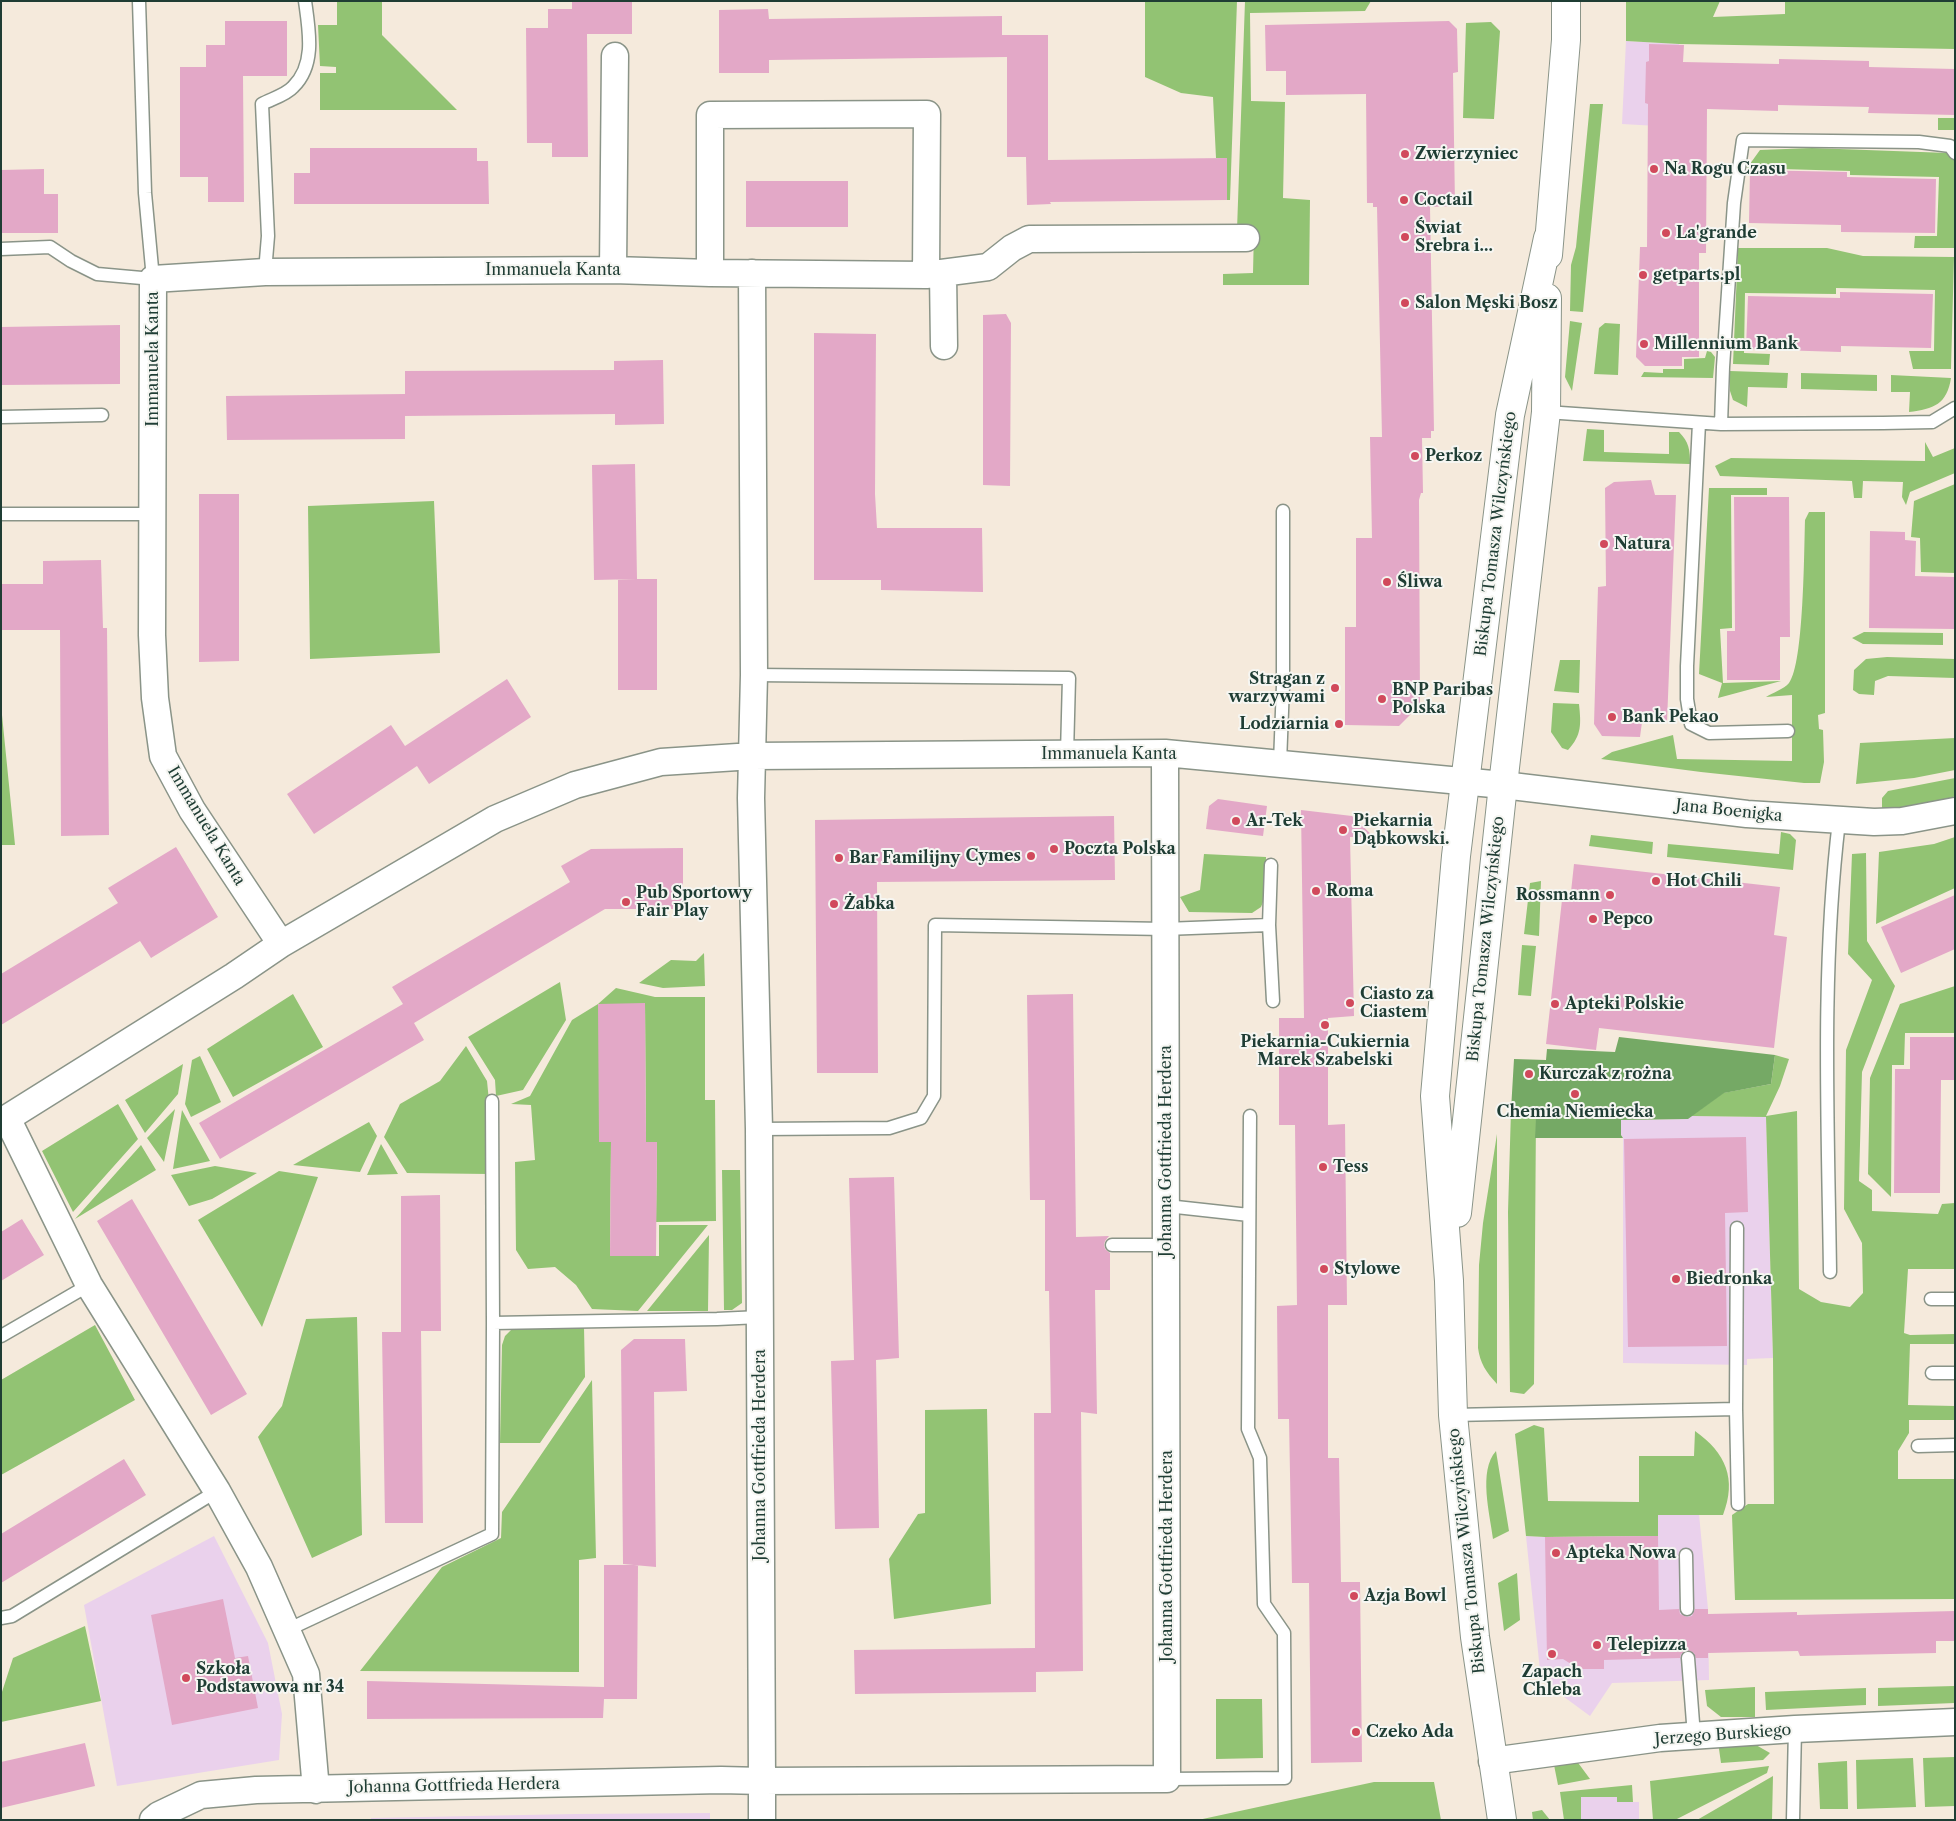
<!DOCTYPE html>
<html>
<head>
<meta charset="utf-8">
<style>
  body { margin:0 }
  #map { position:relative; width:1956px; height:1821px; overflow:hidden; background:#f5eadc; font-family:"Libre Caslon Text",serif }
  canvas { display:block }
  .frame { position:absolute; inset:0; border:2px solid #1f3d34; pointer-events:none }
</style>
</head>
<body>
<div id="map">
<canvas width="1956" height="1821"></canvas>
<div class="frame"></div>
</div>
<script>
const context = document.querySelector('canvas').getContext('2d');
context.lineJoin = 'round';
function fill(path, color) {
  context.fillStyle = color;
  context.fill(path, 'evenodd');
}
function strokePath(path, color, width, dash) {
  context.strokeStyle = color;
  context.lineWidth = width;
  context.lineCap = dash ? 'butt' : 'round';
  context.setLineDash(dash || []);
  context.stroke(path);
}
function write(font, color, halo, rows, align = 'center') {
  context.font = font + ' "Libre Caslon Text",serif';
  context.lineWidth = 4;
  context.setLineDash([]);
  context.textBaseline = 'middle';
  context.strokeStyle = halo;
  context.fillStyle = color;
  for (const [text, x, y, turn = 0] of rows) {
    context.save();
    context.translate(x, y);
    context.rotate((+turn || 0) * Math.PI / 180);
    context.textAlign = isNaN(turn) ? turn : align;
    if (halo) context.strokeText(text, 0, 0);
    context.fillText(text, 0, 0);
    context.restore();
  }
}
fill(new Path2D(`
  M1626,41L1679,44L1675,127L1622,124Z
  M1691,1116L1766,1117L1773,1358L1747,1359V1365L1623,1363V1138L1621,1135V1120L1688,1119Z
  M1657,1514H1699L1708,1609L1709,1680L1612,1683L1590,1716L1541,1680L1526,1536L1545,1537L1657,1536Z
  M214,1536L268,1643L282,1714L279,1760L117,1786L84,1605Z
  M1581,1797H1617L1618,1802H1639V1820H1581Z
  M710,1813V1820H371V1818L575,1814Z`), '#ead1ec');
fill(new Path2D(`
  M337,1H382V35L457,110H320V73H336V67L320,66L318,25H337Z
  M1145,1H1237L1230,200H1227V158H1216L1213,97L1181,93L1145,77Z
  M1245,1H1371L1365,11L1250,13L1251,101L1285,102L1283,198L1310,200L1309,285H1223V274L1253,273L1254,230H1237Z
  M1626,1H1720L1713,17L1785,14V1H1955V49L1679,44L1626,41Z
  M1491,22L1500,31L1494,119L1463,118L1466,23Z
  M1590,104H1603L1583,312L1570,311L1571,265L1576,247Z
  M1938,118H1955V130H1938Z
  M1812,148L1948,153L1955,160V248H1914L1915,236H1937L1939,177L1850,175V171L1747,168L1760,150Z
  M1738,248H1827L1863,256L1954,257L1951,369H1913L1909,351H1934L1935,290L1836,288V294L1745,293L1744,353L1770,354L1769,365L1733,364Z
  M1570,321L1582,323L1572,391L1565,377Z
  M1605,323L1620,324L1618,375L1594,374L1599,328Z
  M1707,351L1711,352L1715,357L1713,378L1641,377L1644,372L1663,373V369H1684V359L1705,358Z
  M1730,371L1788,373L1787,388L1748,387L1747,407L1733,400L1730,391Z
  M1801,373L1877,375V391L1801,389Z
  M1891,375L1951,378C1947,404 1934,409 1909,412L1910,392H1891Z
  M1587,429L1604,430V452L1669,454V432H1679C1689,442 1690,450 1690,464L1583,461Z
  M1925,442L1933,457L1955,448V473L1910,492L1906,505L1902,497L1903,482L1863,481L1862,498H1854L1852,481L1720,476L1715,466L1731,458L1925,461Z
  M1955,484V573L1921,572L1920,538L1911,537L1914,501Z
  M1709,488H1767V495H1731L1732,628L1720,629L1723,683L1781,681L1718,698L1722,683L1699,674Z
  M434,501L440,653L310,659L308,506Z
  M1809,512H1825V713L1818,715L1819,729L1823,730L1824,762L1820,783H1804L1701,772L1601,759L1612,752L1673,735L1677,759L1792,761V695L1766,697C1772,693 1784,689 1789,683C1804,664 1804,550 1805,520Z
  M1864,632L1943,633V645L1863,644L1852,638Z
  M1887,657L1955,659V678L1888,676L1875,681L1874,695L1859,694L1853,690L1854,670L1866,659Z
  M1560,660H1580L1579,693L1554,691Z
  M1553,703L1579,704C1581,724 1582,735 1568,750L1562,748L1551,732Z
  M1,705L15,845H1Z
  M1955,738V770L1914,778L1856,784L1860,743Z
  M1955,778V796L1943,802L1904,808H1882V798L1888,791Z
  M1781,832L1790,834L1796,840L1793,870L1667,857L1668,844L1779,854Z
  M1591,835L1653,842L1652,854L1589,846Z
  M1955,837V888L1876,924L1879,852L1934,844Z
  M1866,853L1867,941L1895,986L1862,1072L1859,1181L1872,1190V1211L1938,1214L1942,1204L1955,1203V1269H1908L1904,1333L1910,1335L1955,1334V1344H1910L1908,1405L1955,1406V1420H1909V1433L1898,1451V1479H1955V1599L1735,1600L1732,1515L1748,1504H1774L1773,1358L1766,1117L1691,1116L1723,1093L1771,1084L1775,1055L1789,1059L1780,1086L1766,1116L1797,1111L1799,1289L1821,1302L1850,1307L1863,1293L1862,1243L1844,1209L1846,1050L1872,980L1848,954L1852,854Z
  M1204,854L1266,857L1265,897L1261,907L1252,913L1189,912L1180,897L1200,890Z
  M1541,881L1539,936L1524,934L1530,883Z
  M1522,945L1536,946L1531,996L1518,995Z
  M704,953L705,986L663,988L639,983L671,960L696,961Z
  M560,982L566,1020L523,1090L496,1096L495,1080L468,1037Z
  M1955,986V1033H1905L1904,1065H1892L1891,1197L1868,1174L1870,1078L1900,1004Z
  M616,988L655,997H705V1100H715L716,1221L656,1222L657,1143L646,1142L645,1004H599V1141L611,1142L610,1256H659V1225H708L638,1311L592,1309L576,1285L555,1267L528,1269L516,1250L515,1162L535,1160L531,1105L511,1104L530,1096L572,1020L598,1004Z
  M293,994L323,1047L233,1097L207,1049Z
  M466,1046L487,1081L489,1101L488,1174L407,1173L384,1137L400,1104L440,1081Z
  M200,1056L221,1102L191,1117L185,1104L192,1060Z
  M183,1064L178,1094L145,1133L125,1100Z
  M118,1104L138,1139L73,1212L42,1151Z
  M175,1109L164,1162L147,1138Z
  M182,1110L210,1161L173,1169Z
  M1511,1110L1536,1114L1534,1384L1524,1394L1510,1392L1508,1212Z
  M369,1122L377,1136L360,1172L293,1165Z
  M1497,1134V1384C1486,1372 1480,1363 1478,1348L1479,1265L1483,1223Z
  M381,1144L398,1174L367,1175Z
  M141,1145L156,1170L75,1219Z
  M215,1166L257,1173L212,1199L189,1206L171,1175Z
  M722,1170H740L742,1303L732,1310H724Z
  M279,1171L318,1177L262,1327L198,1220Z
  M709,1235L708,1311H647Z
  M357,1317L362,1535L312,1558L258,1437L282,1406L306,1319Z
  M95,1325L135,1400L1,1475V1380Z
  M584,1327L585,1377L540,1443H500L502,1345L505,1336L512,1329Z
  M592,1380L596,1558L579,1560V1672L360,1671L442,1567L501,1538L502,1512Z
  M987,1409L991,1604L894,1619L889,1559L918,1514L925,1513V1410Z
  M1534,1425L1544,1428L1548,1501L1639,1502V1456H1694L1695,1431C1726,1453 1737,1479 1723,1515H1658V1536L1545,1537L1526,1536L1515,1434Z
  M1496,1451L1509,1531L1493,1539C1490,1514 1478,1471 1496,1451Z
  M1517,1573L1520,1620L1504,1631L1498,1583Z
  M85,1626L101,1701L1,1722V1695L13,1658Z
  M1955,1686V1703L1878,1706V1688Z
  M1755,1687V1717H1721L1707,1706L1705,1690Z
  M1866,1688V1705L1766,1710L1765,1692Z
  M1216,1699H1262L1263,1758L1216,1759Z
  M1749,1741L1770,1753L1763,1760L1721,1763L1718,1742Z
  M1955,1757V1806L1925,1807L1923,1758Z
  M1913,1758L1916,1807L1857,1809L1856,1760Z
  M1576,1760L1590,1779L1558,1785L1554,1765Z
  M1847,1761L1848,1809H1820L1818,1763Z
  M1769,1766L1767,1773L1675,1820H1653L1650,1781Z
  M1773,1776L1772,1820H1697Z
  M1374,1782H1434L1441,1820H1198Z
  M1632,1785L1633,1802H1617V1797H1581V1820H1564L1560,1792Z
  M1542,1810L1550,1820H1533L1532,1812Z`), '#92c373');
fill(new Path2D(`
  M1619,1037L1775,1055L1771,1084L1724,1093L1688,1119L1621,1120V1135L1623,1138H1535L1536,1114L1511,1110L1514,1059L1546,1060L1547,1049L1615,1052Z`), '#75a965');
fill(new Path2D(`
  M572,1H632V34H587L588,157H552V143H527L526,28H548V9H572Z
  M768,9L769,19L1002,16V35H1048V160L1227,158V200L1050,202L1051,204L1027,205L1026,157H1007V57L769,60V73H719V10Z
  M225,21H287V76H243L244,202H208V177H180V67H206V45H225Z
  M1449,21L1457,29L1458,72L1453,73L1455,206L1430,207L1434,431H1431V438H1422L1423,493H1421L1419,500L1420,705L1399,726L1345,725V627H1356V538H1372L1370,437H1382L1377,207H1373V203H1367L1366,94L1286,95V71H1266L1265,25Z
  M1649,44L1684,45L1683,62L1779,64V59L1869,61V67L1955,69V115L1868,113L1869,107L1778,105V111L1707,109L1706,253H1699V357H1682V366H1645L1636,357L1640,247H1647L1648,104L1645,103L1646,62L1649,61Z
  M310,148H477V161H488L489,204H294V173H310Z
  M44,169V194H58V233H1V170Z
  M1750,170L1847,172V177L1936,179L1935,233L1841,232V225L1749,223Z
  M746,181H848V227H746Z
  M1840,292L1933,294L1931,348L1841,346V352L1746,349L1748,296L1840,298Z
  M1006,314L1011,323L1010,486L983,485V315Z
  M120,325V384L1,385V327Z
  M814,333L876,334L875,494L877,528H982L983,592L881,590V580H814Z
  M663,360L664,424L615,425V414L405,416V439L227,440L226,396L405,394V371L614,370V361Z
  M635,464L637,579L594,580L592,465Z
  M1651,480L1655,495H1676L1667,722H1642L1640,737L1602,736L1594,724L1598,587L1606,586L1605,488L1614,482Z
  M199,494H239V661L199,662Z
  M1734,497H1789L1790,637H1780V680H1727V631H1735Z
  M1870,531L1905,532V540L1916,541L1915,576L1955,577V629L1869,628Z
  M101,560L103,628H107L109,835L61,836L60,630H1V584H43V561Z
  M618,579H657V690H618Z
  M507,679L531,717L429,784L417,766L314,834L287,794L391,725L405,746Z
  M1218,799L1267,806L1263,836L1206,829L1209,806Z
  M1301,810L1352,816L1374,837H1350L1354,1016L1328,1018V1125L1345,1124L1347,1305H1328V1458H1339L1341,1582H1360L1362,1762L1311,1763L1309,1583H1292L1289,1419H1278L1277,1306L1297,1305L1295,1125H1279V1018H1304Z
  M1114,816L1115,880L877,882L878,1073H817L815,820Z
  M176,847L218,917L151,958L140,941L1,1025V974L118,903L108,888Z
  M683,848V909H605L414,1023L424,1040L220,1159L199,1123L403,1004L392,987L570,882L561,866L591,849Z
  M1574,864L1780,887L1774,935L1787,937L1774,1048L1599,1028L1596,1050L1546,1044L1562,900L1570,901Z
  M1955,895V949L1901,973L1881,927Z
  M1073,994L1076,1237L1109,1236L1105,1241L1104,1245L1105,1249L1110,1253V1290H1095L1097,1414L1081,1412L1083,1671L1036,1672V1692L855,1694L854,1650L1035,1648L1034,1413H1051L1049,1291H1045V1200H1030L1027,995Z
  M645,1003L646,1142H657L656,1256H610L611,1142H599L598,1004Z
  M1910,1037H1955V1080H1941L1940,1193H1894L1895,1069H1910Z
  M1746,1137L1748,1212L1725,1213L1727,1346L1628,1347L1624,1139Z
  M894,1177L899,1358L876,1360L879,1528L835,1529L831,1361L854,1360L849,1178Z
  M440,1195L441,1331H421L423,1523H385L382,1332H401V1196Z
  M132,1199L247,1394L211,1415L97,1221Z
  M22,1219L44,1255L1,1281V1232Z
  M634,1339H685L687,1391L654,1392L656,1567L623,1564L621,1350Z
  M124,1459L146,1495L1,1583V1534Z
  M1658,1536L1659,1610L1679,1609L1680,1614L1687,1617L1692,1616L1695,1609H1708V1614L1797,1612V1615L1955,1611V1641H1936V1653L1800,1656L1798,1651L1708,1653V1658H1696L1694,1653L1687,1650L1681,1654L1680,1658L1604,1660V1669H1579L1563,1659L1547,1660L1545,1537Z
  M604,1565H638L637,1699H604L603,1718L367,1719V1681L604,1687Z
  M223,1599L235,1658L248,1656L258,1708L172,1725L151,1615Z
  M85,1743L95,1786L1,1808V1762Z`), '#e3a8c7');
const service = new Path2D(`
  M1,249L50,247L71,261L97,274L153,279L145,193L139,1
  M265,272L268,236L262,104C271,99 286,95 293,87C316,65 309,30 305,1
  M1546,412L1721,424L1883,423L1932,422L1955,408
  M1,417L102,415
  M1699,423L1687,666V699L1691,724L1709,733L1788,731
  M1721,424L1723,367L1734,203L1743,140L1919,142L1950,146L1955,153
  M1,514H152
  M754,675L1069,678L1067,754
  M1280,763L1283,685V511
  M1271,865L1269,925L1273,1001
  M492,1101L493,1323
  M759,1129L889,1128L921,1118L934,1096L935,925L1165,929L1269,925
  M1167,1206L1249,1215
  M1737,1228L1736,1409L1738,1504
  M1112,1245H1167
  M1830,1272C1828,1122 1821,971 1839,821
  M1931,1299H1955
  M1,1336L89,1285
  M1932,1373H1955
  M1453,1415L1736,1409
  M1918,1446L1955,1445
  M1686,1555L1687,1609
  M1,1618L12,1616L217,1491
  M287,1630L492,1534L493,1323L717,1319L760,1317
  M1688,1658L1694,1736
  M1167,1779L1285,1778L1284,1633L1264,1604L1260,1458L1248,1429L1250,1116
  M1793,1820L1795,1729`);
const minor = new Path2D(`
  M613,270L615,56
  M710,273V115L927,114L926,275
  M752,273L754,675L751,798L759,1129L762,1781L1167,1779L1165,753
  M943,273L944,346
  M281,944L192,810L163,756L155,698L152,635L153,279L265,272L613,270L710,273L926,275L988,267L1012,248L1029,239L1246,238
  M7,1118L89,1285L217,1491L259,1567L306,1674L316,1790
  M1,1122L234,976L281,944L495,819L575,785L661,762L753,756L1165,753L1503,785L1747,814L1874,822L1902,821L1955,811
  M1492,1761L1660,1738L1795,1729L1955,1722
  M153,1820L159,1815L201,1795L256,1790L721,1780L762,1781V1820`);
const tertiary = new Path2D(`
  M1548,255L1566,40V1
  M1457,1213L1503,785L1546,412L1547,298
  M1502,1820L1475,1637L1453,1415L1449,1281L1435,1096L1456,856L1510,415L1548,238`);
strokePath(service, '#8a9488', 15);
strokePath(minor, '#8a9488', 29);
strokePath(tertiary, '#8a9488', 30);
strokePath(service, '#fff', 12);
strokePath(minor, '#fff', 26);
strokePath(tertiary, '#fff', 28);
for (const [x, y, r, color] of [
  [1405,154,5,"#d1495b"],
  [1654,169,5,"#d1495b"],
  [1404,200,5,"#d1495b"],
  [1666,233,5,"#d1495b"],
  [1405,237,5,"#d1495b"],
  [1643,275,5,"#d1495b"],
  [1405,303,5,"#d1495b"],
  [1644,344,5,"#d1495b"],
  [1415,456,5,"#d1495b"],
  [1604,544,5,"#d1495b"],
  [1387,582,5,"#d1495b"],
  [1335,688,5,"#d1495b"],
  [1382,699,5,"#d1495b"],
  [1612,717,5,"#d1495b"],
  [1339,724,5,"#d1495b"],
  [1236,821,5,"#d1495b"],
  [1343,830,5,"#d1495b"],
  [1054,849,5,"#d1495b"],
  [1031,856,5,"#d1495b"],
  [839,858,5,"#d1495b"],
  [1656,881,5,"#d1495b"],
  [1316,891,5,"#d1495b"],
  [1610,895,5,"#d1495b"],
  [626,902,5,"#d1495b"],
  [834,904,5,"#d1495b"],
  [1593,919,5,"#d1495b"],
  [1350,1003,5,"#d1495b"],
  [1555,1004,5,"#d1495b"],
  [1325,1025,5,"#d1495b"],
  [1529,1074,5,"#d1495b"],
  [1575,1094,5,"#d1495b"],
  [1323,1167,5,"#d1495b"],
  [1324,1269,5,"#d1495b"],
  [1676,1279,5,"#d1495b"],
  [1556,1553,5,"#d1495b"],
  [1354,1596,5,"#d1495b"],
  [1597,1645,5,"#d1495b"],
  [1552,1654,5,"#d1495b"],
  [186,1678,5,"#d1495b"],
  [1356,1732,5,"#d1495b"]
]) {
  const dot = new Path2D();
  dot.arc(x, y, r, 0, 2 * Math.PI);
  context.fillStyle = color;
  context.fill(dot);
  strokePath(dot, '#f6f6f2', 2);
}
write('bold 16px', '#1f3d34', '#f6f6f2', [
  ["Zwierzyniec",1415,154],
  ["Na Rogu Czasu",1664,169],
  ["Coctail",1414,200],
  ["Świat",1415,228],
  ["Srebra i...",1415,246],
  ["La'grande",1676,233],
  ["getparts.pl",1653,275],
  ["Salon Męski Bosz",1415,303],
  ["Millennium Bank",1654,344],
  ["Perkoz",1425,456],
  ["Natura",1614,544],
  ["Śliwa",1397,582],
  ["Stragan z",1325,679,"right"],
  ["warzywami",1325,697,"right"],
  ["BNP Paribas",1392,690],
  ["Polska",1392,708],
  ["Bank Pekao",1622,717],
  ["Lodziarnia",1329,724,"right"],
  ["Ar-Tek",1246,821],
  ["Piekarnia",1353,821],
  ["Dąbkowski.",1353,839],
  ["Poczta Polska",1064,849],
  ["Cymes",1021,856,"right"],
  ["Bar Familijny",849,858],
  ["Hot Chili",1666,881],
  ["Roma",1326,891],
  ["Pub Sportowy",636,893],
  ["Fair Play",636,911],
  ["Rossmann",1600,895,"right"],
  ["Żabka",844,904],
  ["Pepco",1603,919],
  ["Ciasto za",1360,994],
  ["Ciastem",1360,1012],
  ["Apteki Polskie",1565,1004],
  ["Piekarnia-Cukiernia",1325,1042,"center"],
  ["Marek Szabelski",1325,1060,"center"],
  ["Kurczak z rożna",1539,1074],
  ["Chemia Niemiecka",1575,1112,"center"],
  ["Tess",1333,1167],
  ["Stylowe",1334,1269],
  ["Biedronka",1686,1279],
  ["Apteka Nowa",1566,1553],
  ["Azja Bowl",1364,1596],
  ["Telepizza",1607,1645],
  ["Szkoła",196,1669],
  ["Podstawowa nr 34",196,1687],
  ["Zapach",1552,1672,"center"],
  ["Chleba",1552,1690,"center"],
  ["Czeko Ada",1366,1732]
], 'left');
write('16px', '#1f3d34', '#f6f6f2', [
  ["Immanuela Kanta",553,270],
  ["Immanuela Kanta",153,359,-90],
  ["Biskupa Tomasza Wilczyńskiego",1496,534,-83],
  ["Immanuela Kanta",1109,754],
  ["Jana Boenigka",1729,811,6],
  ["Immanuela Kanta",206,826,59],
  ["Biskupa Tomasza Wilczyńskiego",1486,939,-84],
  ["Johanna Gottfrieda Herdera",1166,1151,-90],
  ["Johanna Gottfrieda Herdera",760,1455,-90],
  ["Biskupa Tomasza Wilczyńskiego",1467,1551,-96],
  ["Johanna Gottfrieda Herdera",1167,1556,-90],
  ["Jerzego Burskiego",1723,1735,-4],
  ["Johanna Gottfrieda Herdera",454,1786,-1]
]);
</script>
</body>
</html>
